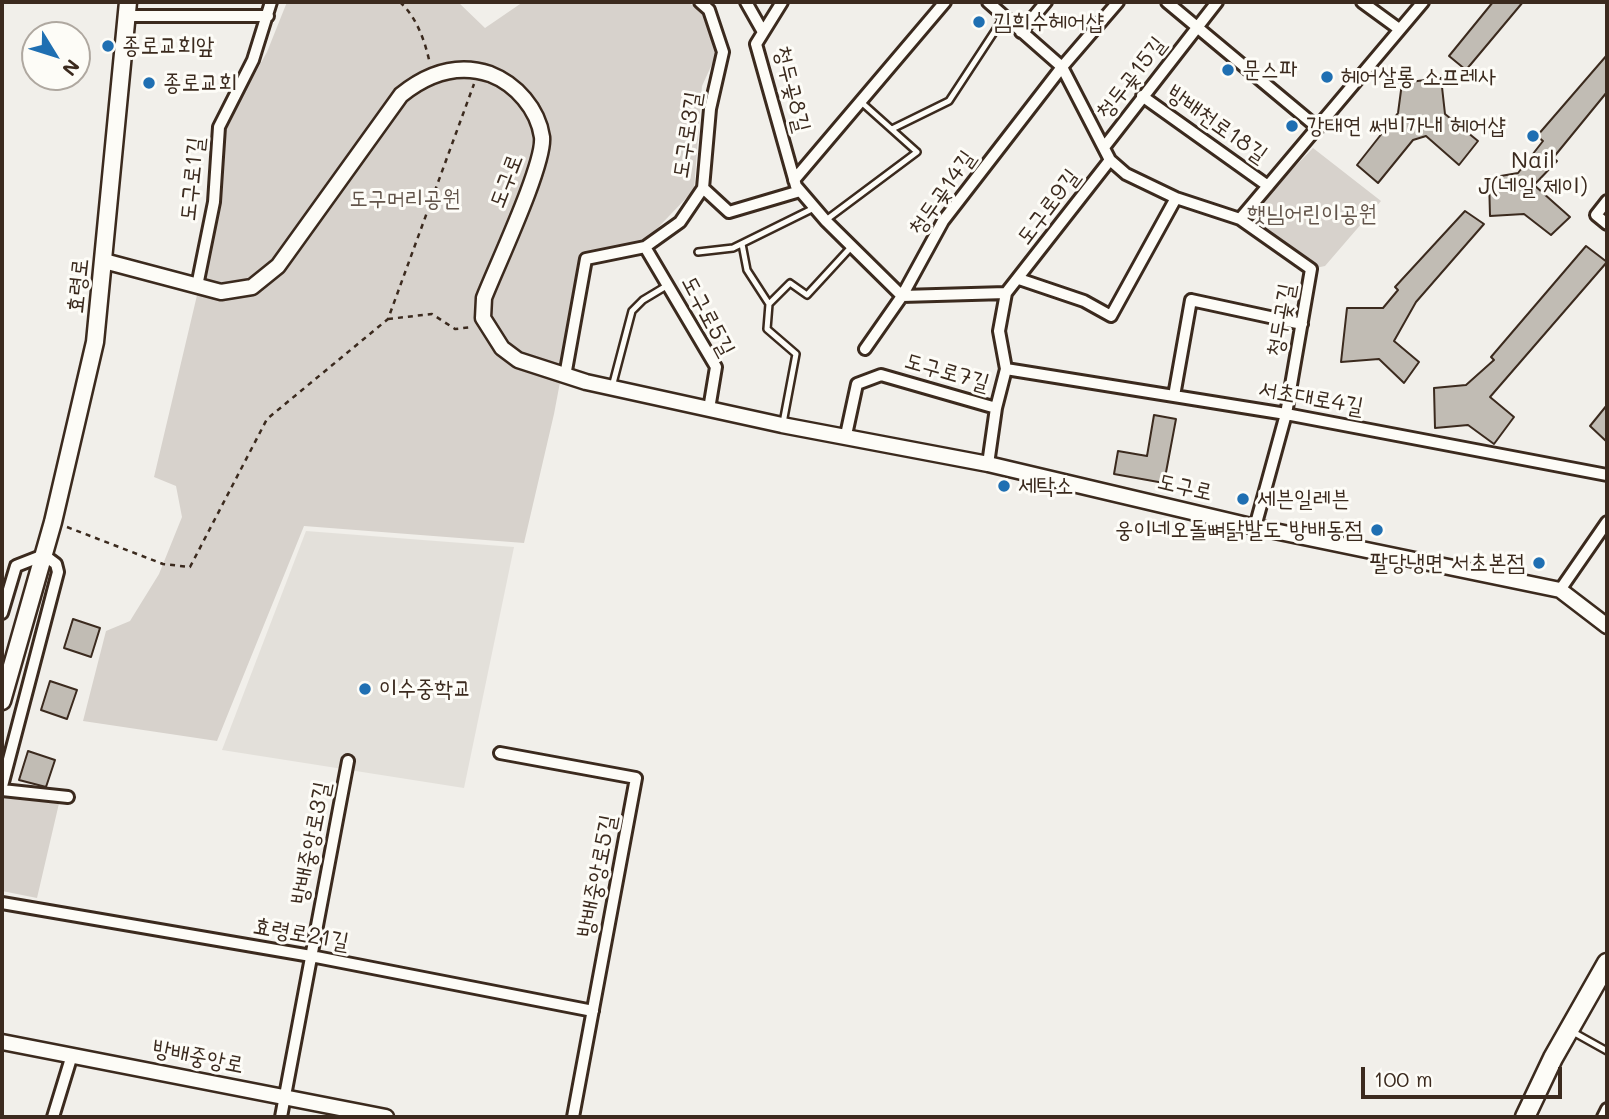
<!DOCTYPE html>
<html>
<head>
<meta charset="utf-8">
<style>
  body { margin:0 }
  #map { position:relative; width:1609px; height:1119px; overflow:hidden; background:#f1efea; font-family:Mali,sans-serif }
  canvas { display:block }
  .frame { position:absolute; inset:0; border:4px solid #3b2a1e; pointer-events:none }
  .north { position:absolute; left:21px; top:21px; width:70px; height:70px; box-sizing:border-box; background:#fdfcf7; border:2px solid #afa8a0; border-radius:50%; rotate:128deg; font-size:19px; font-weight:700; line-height:28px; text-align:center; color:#3b2a1e }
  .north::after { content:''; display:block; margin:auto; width:24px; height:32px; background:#1f6fb2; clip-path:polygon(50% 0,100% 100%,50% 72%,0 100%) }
  .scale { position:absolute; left:1361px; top:1067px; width:201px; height:32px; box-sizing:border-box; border:4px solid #3b2a1e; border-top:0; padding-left:9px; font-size:21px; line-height:24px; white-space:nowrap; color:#3b2a1e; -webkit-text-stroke:5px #fdfcf7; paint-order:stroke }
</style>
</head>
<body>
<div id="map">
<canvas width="1609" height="1119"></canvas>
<div class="frame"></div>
<div class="north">N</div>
<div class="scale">100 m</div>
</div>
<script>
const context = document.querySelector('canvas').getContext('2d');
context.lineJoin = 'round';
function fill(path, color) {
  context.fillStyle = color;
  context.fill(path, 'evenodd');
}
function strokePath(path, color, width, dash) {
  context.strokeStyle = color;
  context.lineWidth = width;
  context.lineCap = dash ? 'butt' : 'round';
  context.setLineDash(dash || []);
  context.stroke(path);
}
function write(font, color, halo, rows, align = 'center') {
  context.font = font + ' Mali,"Poor Story",sans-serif';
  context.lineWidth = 6;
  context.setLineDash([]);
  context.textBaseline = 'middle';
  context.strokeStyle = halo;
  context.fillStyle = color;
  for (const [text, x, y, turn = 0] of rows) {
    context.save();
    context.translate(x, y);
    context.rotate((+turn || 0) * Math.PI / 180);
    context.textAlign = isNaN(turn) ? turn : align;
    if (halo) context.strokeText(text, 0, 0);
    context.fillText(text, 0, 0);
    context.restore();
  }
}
fill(new Path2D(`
  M306,531L514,547L464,788L222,750Z`), '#e3e0da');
fill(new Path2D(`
  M287,2H458L485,28L523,2H688L706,16L719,49L702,86L694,190L647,239L584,255L554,414L524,543L304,526L217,741L83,721L106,631L130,621L159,574L182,517L176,486L154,477L216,215L219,138L267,52Z
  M1313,148L1381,201L1325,266L1311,269L1245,218Z
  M2,792L60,799L37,898L2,891Z`), '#d7d2cc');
const building = new Path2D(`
  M1493,2H1523L1466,70L1449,56Z
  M1607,55V92L1553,158L1557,161L1534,185L1570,217L1551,235L1524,214L1490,216L1489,178L1518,173L1543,141L1537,136Z
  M1441,78L1445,114L1478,141L1459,165L1426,136L1413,140L1378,183L1357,165L1398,113L1402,83Z
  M1465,211L1484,224L1416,302L1394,341L1419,362L1404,383L1379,359L1341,362L1347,308H1383L1398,290L1395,287Z
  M1586,246L1607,262L1490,397L1514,417L1494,444L1468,425L1435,428L1434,388L1466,385L1494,360L1491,357Z
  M1607,405V442L1590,426Z
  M1154,415L1176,419L1164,483L1114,474L1118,451L1147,456Z
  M73,619L100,628L91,657L64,648Z
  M50,681L77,690L67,719L41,710Z
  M28,751L55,760L46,787L19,780Z`);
fill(building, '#c1bcb4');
strokePath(building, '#3b2a1e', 2);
const service = new Path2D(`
  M892,129L949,101L1004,17
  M826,220L917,152L860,101
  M742,244L747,270L769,304
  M698,252L733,248L816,207
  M612,387L632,311L643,300L668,285
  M783,423L796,354L767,329L769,304L790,283L807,295L853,245
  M1573,1032L1607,1051`);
const minor = new Path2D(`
  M746,2L763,32
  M782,2L756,44L796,186L826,221L902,296L1006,293
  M988,2L1062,67L1110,160L1126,174L1176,198L1240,219L1311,269L1286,414L1255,527
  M1167,2L1318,128
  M1362,2L1399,29
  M127,16H268
  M1021,32L1046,2
  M1142,96L1268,186
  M1105,146L1217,2
  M794,180L945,2
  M703,188L729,212L800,191
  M1607,201L1596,215L1607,224
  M1240,219L1423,2
  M645,247L716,367L709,409
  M1019,279L1084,301L1111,316L1176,198
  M197,286L214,202L219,127L253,60L271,2
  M865,349L902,296L943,221L1062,67L1118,2
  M1006,369L1286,414L1607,475
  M565,376L586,259L645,247L680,222L703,188L710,109L723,52L709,10L700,2
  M1174,396L1191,300L1302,324
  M846,435L857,384L881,375L996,408
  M988,464L996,408L1006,369L999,331L1006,293L1110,160
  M1560,590L1607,522
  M2,613L16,566L44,555L56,564L58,572L2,786
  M500,753L636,778L573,1117
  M2,790L68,797
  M2,903L311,956L593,1011
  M53,1117L72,1055
  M281,1117L348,761
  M1603,1117L1607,1109`);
const tertiary = new Path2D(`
  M104,261L221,292L252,287L278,266L401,95C427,74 457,63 490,74C516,84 538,109 542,137C545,164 496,267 484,298L483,318L502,348L518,360L586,382L782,425L988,464L1255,527L1560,590L1607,626
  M2,1042L386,1117`);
const secondary = new Path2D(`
  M2,701L53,522L95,342L128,2`);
const primary = new Path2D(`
  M1525,1117L1553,1058L1607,963`);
strokePath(service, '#3b2a1e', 10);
strokePath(minor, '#3b2a1e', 16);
strokePath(tertiary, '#3b2a1e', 19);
strokePath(secondary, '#3b2a1e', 21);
strokePath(primary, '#3b2a1e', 23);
strokePath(new Path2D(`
  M400,2C417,18 425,41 430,64
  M388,319L432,314L455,329L473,327
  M67,527L163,564L190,567L267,419L388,319L474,84`), '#3b2a1e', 2.5, [5, 5]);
strokePath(service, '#fdfcf7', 5);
strokePath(minor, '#fdfcf7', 10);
strokePath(tertiary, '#fdfcf7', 14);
strokePath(secondary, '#fdfcf7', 16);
strokePath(primary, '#fdfcf7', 18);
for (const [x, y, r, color] of [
  [979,22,7,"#1f6fb2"],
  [108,46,7,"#1f6fb2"],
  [1228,70,7,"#1f6fb2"],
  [1327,77,7,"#1f6fb2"],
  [149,83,7,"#1f6fb2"],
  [1292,126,7,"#1f6fb2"],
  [1533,136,7,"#1f6fb2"],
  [1004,486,7,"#1f6fb2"],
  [1243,499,7,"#1f6fb2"],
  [1377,530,7,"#1f6fb2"],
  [1539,563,7,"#1f6fb2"],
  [365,689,7,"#1f6fb2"]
]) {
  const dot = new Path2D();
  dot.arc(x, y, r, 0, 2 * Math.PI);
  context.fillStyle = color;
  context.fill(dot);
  strokePath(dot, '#fdfcf7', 2.5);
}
write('23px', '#3b2a1e', '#fdfcf7', [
  ["김희수헤어샵",993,22],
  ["종로교회앞",122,46],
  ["문스파",1242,70],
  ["헤어살롱 소프레사",1341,77],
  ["종로교회",163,83],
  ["강태연 써비가내 헤어샵",1306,126],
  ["Nail",1533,161,"center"],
  ["J(네일 제이)",1533,187,"center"],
  ["세탁소",1018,486],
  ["세븐일레븐",1257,499],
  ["웅이네오돌뼈닭발도 방배동점",1363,530,"right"],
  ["팔당냉면 서초본점",1525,563,"right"],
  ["이수중학교",379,689]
], 'left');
write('23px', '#3b2a1e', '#fdfcf7', [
  ["청두곶15길",1131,78,-52],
  ["청두곶8길",792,89,76],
  ["방배천로18길",1217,124,35],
  ["도구로3길",687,135,-81],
  ["도구로1길",192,179,-84],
  ["도구로",506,181,-69],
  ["청두곶14길",942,193,-55],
  ["도구로9길",1048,207,-53],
  ["효령로",78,286,-84],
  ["도구로5길",708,316,62],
  ["청두곶길",1281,320,-80],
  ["도구로7길",947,372,16],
  ["서초대로4길",1311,398,10],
  ["도구로",1185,487,13],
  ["방배중앙로3길",311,843,-79],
  ["방배중앙로5길",597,876,-79],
  ["효령로21길",301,934,10],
  ["방배중앙로",198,1057,11]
]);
write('23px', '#62544a', '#fdfcf7', [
  ["도구머리공원",405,199],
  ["햇님어린이공원",1312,214]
]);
</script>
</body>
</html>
